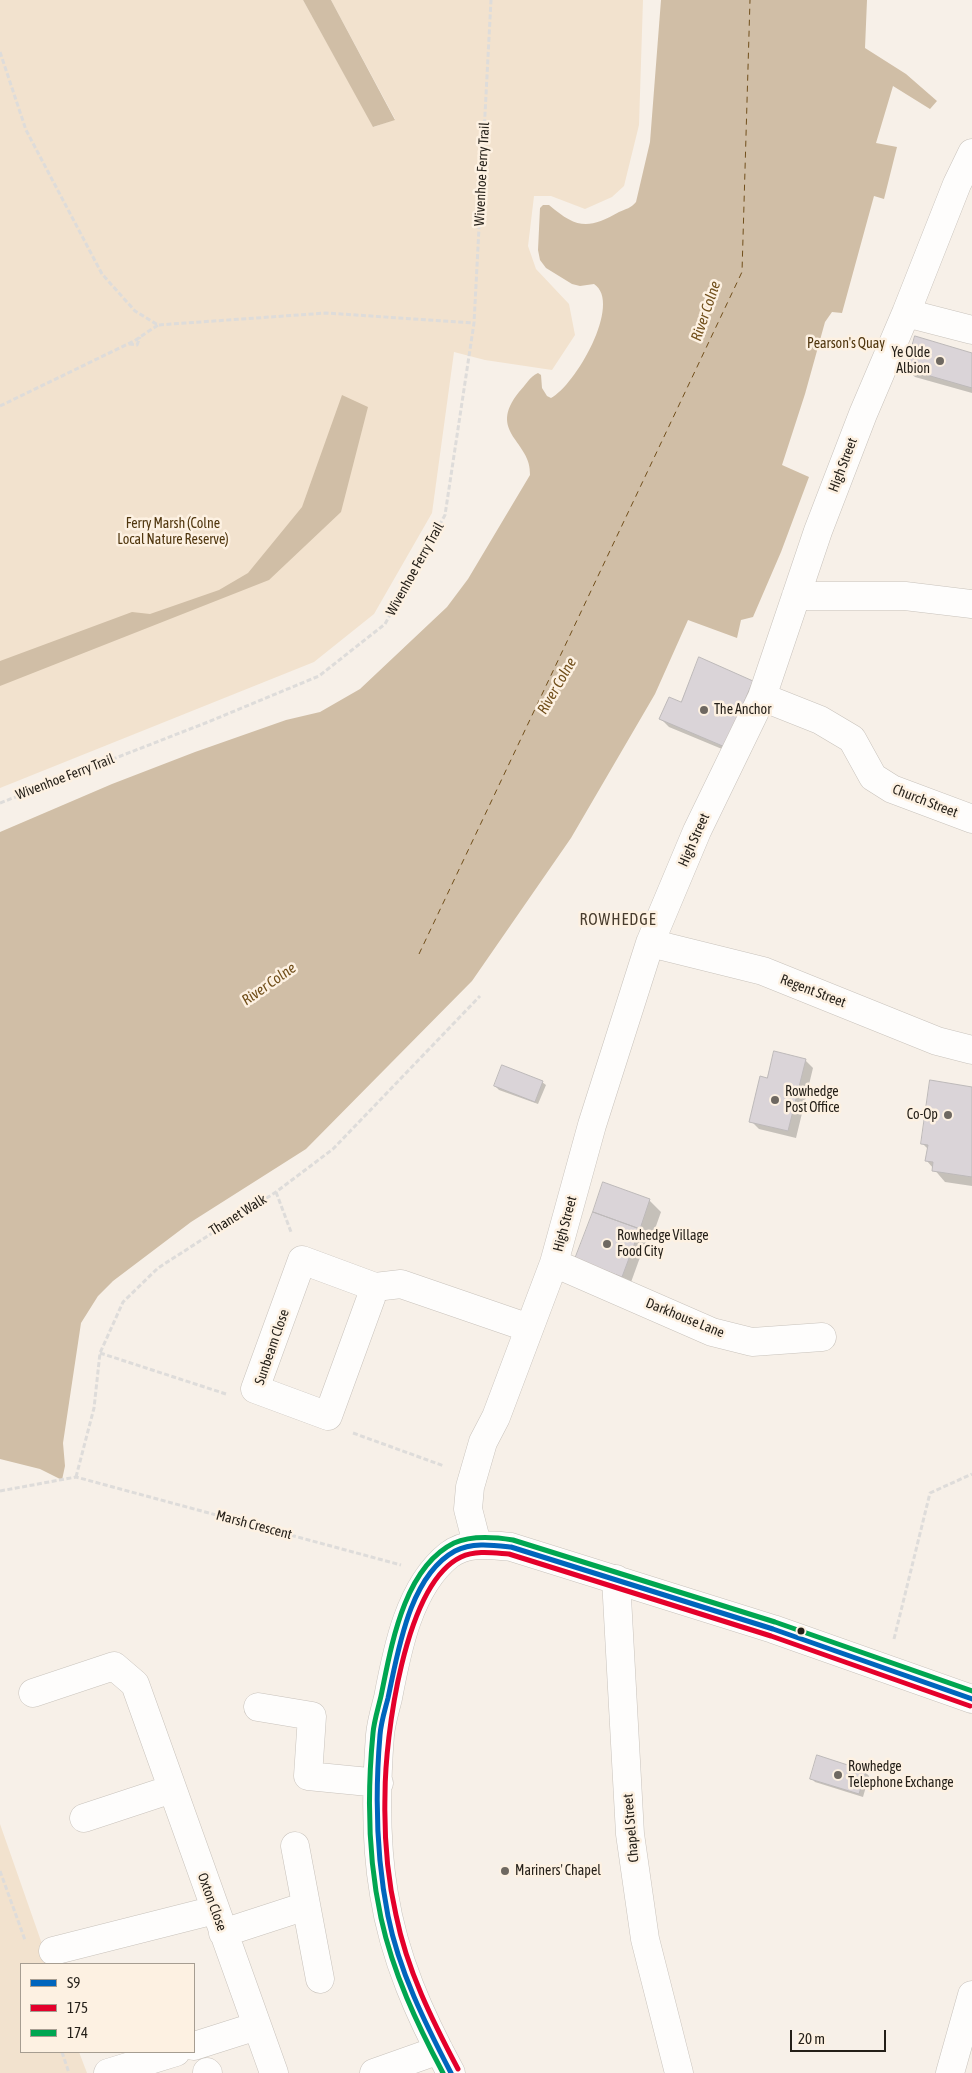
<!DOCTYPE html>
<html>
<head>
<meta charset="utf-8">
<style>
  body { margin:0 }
  #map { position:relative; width:972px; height:2073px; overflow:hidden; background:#f7f0e8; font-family:"Asap Condensed",sans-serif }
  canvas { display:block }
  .legend { position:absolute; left:20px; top:1963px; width:175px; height:90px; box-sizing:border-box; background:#fdf1e2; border:1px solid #a69d91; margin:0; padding:6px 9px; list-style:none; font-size:15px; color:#241f18 }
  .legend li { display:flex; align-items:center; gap:10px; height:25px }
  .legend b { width:25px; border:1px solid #a69d91 }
  .scale { position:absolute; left:790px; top:2030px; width:96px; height:22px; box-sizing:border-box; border:2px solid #241f18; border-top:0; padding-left:6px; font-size:15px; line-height:18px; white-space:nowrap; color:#241f18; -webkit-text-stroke:4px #fdf1e2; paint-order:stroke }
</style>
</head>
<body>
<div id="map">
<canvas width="972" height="2073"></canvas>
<ul class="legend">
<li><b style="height:6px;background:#0065bd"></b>S9</li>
<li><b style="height:6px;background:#e4002b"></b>175</li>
<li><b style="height:6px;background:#00a651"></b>174</li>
</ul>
<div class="scale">20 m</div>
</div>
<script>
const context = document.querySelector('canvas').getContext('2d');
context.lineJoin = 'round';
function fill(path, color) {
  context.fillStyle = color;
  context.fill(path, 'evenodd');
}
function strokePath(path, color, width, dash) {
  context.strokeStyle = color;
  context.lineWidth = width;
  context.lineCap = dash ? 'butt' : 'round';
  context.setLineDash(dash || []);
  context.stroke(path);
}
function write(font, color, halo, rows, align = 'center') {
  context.font = font + ' "Asap Condensed",sans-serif';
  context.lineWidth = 5;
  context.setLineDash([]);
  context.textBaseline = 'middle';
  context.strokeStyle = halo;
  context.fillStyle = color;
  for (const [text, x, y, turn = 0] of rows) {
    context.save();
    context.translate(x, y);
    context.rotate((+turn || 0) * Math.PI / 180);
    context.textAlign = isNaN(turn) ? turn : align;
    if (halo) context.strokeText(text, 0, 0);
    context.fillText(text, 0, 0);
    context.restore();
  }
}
fill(new Path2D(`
  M0,0H303L374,127L395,119L331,0H643L639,125L624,186L612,197L585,209L551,196H534L528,246L536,269L569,304L575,335L552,370L485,360L454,352L432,513L374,614L314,662L0,788Z
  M0,1824L49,1964H21V2052H79L87,2073H0Z`), '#f2e2ce');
fill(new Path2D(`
  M303,0H331L395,120L373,127Z
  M661,0H867L865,48L906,74L937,101L930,109L893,86L876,143L897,147L884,199L874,196L842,313L832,312L825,322L805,394L782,465L809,477L781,552L753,617L741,620L737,638L688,620L655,694L571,838L472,981L306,1149L191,1222L113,1281L98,1296L81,1323L63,1443L65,1466L62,1480L40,1469L0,1459V832L112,784L195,752L286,720L320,712L360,689L447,607L468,579L530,475C532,441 486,433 519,392C525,386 530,376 538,373L541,375L542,388L547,396L551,398C575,386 623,303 594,284L580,286L572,284L546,268L540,260L538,250L540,208L543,205H549C576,228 588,230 619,212C626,209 631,208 636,202L650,142Z
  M342,395L368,407L341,512L269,580L0,686V661L132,612L150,614L219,590L248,573L302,507Z`), '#d0bea6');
fill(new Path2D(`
  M972,354V393L915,377L907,369Z
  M753,682L761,690L734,754L669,727L661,719L681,704Z
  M805,1060L813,1068L796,1138L759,1129L751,1121Z
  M542,1082L546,1085L538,1104L499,1090L495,1086Z
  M972,1088V1186L945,1182L927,1161L929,1150L922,1143Z
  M649,1200L661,1212L651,1240L647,1238L630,1285L584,1267Z
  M865,1772L869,1776L863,1797L815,1782L811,1778Z`), '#0003');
strokePath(new Path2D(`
  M419,954L742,272L750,0`), '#714f1b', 1, [6, 5]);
const building = new Path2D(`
  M915,336L972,353V388L906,369Z
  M699,657L753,681L725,747L659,719L669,697L681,702Z
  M774,1051L806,1059L788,1131L749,1122L760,1076L767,1078Z
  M502,1065L543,1081L535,1102L494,1086Z
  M930,1080L972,1087V1177L932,1171L933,1162L925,1161L928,1145L921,1144Z
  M603,1182L650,1199L640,1229L593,1212Z
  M593,1212L640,1229L622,1277L575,1259Z
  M817,1755L866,1771L859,1794L810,1779Z`);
fill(building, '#dad4d8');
strokePath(building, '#bdb9b9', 1);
const minor = new Path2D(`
  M906,313L972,330
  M796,596H905L972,604
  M762,697L820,720L852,739L873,777L892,789L972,819
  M650,943L763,971L937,1041L972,1050
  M554,1263L712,1332L752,1342L822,1337
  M375,1287L328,1416L255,1389L302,1260L375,1287L401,1284L529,1328
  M477,1544L468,1509L470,1487L483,1442L496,1417L554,1263L592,1125L650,943L697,831L762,697L818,531L863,414L906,313L957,184L972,153
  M616,1579L630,1834L645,1939L679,2073
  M33,1693L114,1666L135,1684L274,2073
  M258,1707L312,1716L308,1776L379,1783
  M84,1818L172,1789
  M295,1846L320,1979
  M223,1933L306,1906
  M53,1951L215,1910
  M194,2046L257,2026
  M207,2072L208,2073
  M108,2073L176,2052
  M374,2073L439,2050
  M451,2073C420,2016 394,1958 384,1894C375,1842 376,1787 380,1735C381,1723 385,1710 388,1698C397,1650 409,1587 449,1555C467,1541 490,1545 511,1547L773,1629L972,1699
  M950,2073L972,1995`);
strokePath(minor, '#c8c2bb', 29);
strokePath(new Path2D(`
  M0,52L26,130L102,274L135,311L158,325L326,313L474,323
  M129,344L137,345L140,337
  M0,406L134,341L158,325
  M0,803L208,722L319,676L385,624L445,515L474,323L491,0
  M276,1192L291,1232
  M100,1353L226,1394
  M353,1433L444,1466
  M76,1477L94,1408L100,1353L123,1302L158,1268L276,1192L333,1149L480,996
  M0,1491L76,1477L401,1565
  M894,1639L930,1493L972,1474
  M0,1871L25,1940
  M62,2052L69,2073`), '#dedcda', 3, [5, 2.5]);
strokePath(minor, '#fefdfc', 28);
strokePath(new Path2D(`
  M451,2073C425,2023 399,1971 388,1916C376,1856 375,1795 380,1735C381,1722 385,1710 388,1698C398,1652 409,1576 455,1551C472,1542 493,1545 511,1547L773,1629L972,1699`), '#0065bd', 5);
strokePath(new Path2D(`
  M458,2069C432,2020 407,1970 396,1915C387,1876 384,1835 385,1795C385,1738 404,1584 461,1557C476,1550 494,1553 509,1554L771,1636L970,1706`), '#e4002b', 5);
strokePath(new Path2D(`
  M443,2073C417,2024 393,1973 381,1918C368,1858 367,1795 373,1733C374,1721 378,1709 381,1696C391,1648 403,1568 454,1543C472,1535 494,1537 513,1540L775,1622L972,1691`), '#00a651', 5);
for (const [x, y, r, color] of [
  [940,361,5,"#6e6861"],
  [704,710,5,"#6e6861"],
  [775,1100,5,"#6e6861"],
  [948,1115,5,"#6e6861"],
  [607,1244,5,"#6e6861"],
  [801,1631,4.5,"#241f18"],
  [838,1775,5,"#6e6861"],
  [505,1871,5,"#6e6861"]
]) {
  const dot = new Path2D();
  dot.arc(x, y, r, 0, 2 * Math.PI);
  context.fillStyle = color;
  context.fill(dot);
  strokePath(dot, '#fdf1e2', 2);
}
write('14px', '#241f18', '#fdf1e2', [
  ["Wivenhoe Ferry Trail",482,174,-87],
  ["High Street",843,465,-69],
  ["Wivenhoe Ferry Trail",415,569,-61],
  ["Wivenhoe Ferry Trail",65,777,-21],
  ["Church Street",925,801,21],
  ["High Street",694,840,-66],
  ["Regent Street",813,991,21],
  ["Thanet Walk",238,1215,-32],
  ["High Street",565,1224,-75],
  ["Darkhouse Lane",685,1318,22],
  ["Sunbeam Close",272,1347,-71],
  ["Marsh Crescent",254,1525,15],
  ["Chapel Street",631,1828,-95],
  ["Oxton Close",212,1902,70]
]);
write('14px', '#50360e', '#fdf1e2', [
  ["Pearson's Quay",846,344],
  ["Ferry Marsh (Colne",173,524],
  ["Local Nature Reserve)",173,540]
]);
write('14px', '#241f18', '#fdf1e2', [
  ["Ye Olde",930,353,"right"],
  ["Albion",930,369,"right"],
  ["The Anchor",714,710],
  ["Rowhedge",785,1092],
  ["Post Office",785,1108],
  ["Co-Op",938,1115,"right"],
  ["Rowhedge Village",617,1236],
  ["Food City",617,1252],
  ["Rowhedge",848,1767],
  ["Telephone Exchange",848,1783],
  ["Mariners' Chapel",515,1871]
], 'left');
write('italic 15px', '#714f1b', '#fdf1e2', [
  ["River Colne",706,311,-71],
  ["River Colne",557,686,-60],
  ["River Colne",269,984,-35]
]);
context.letterSpacing = '1px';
write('16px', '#483c2d', '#fdf1e2', [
  ["ROWHEDGE",618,920]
]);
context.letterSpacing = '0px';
</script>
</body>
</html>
